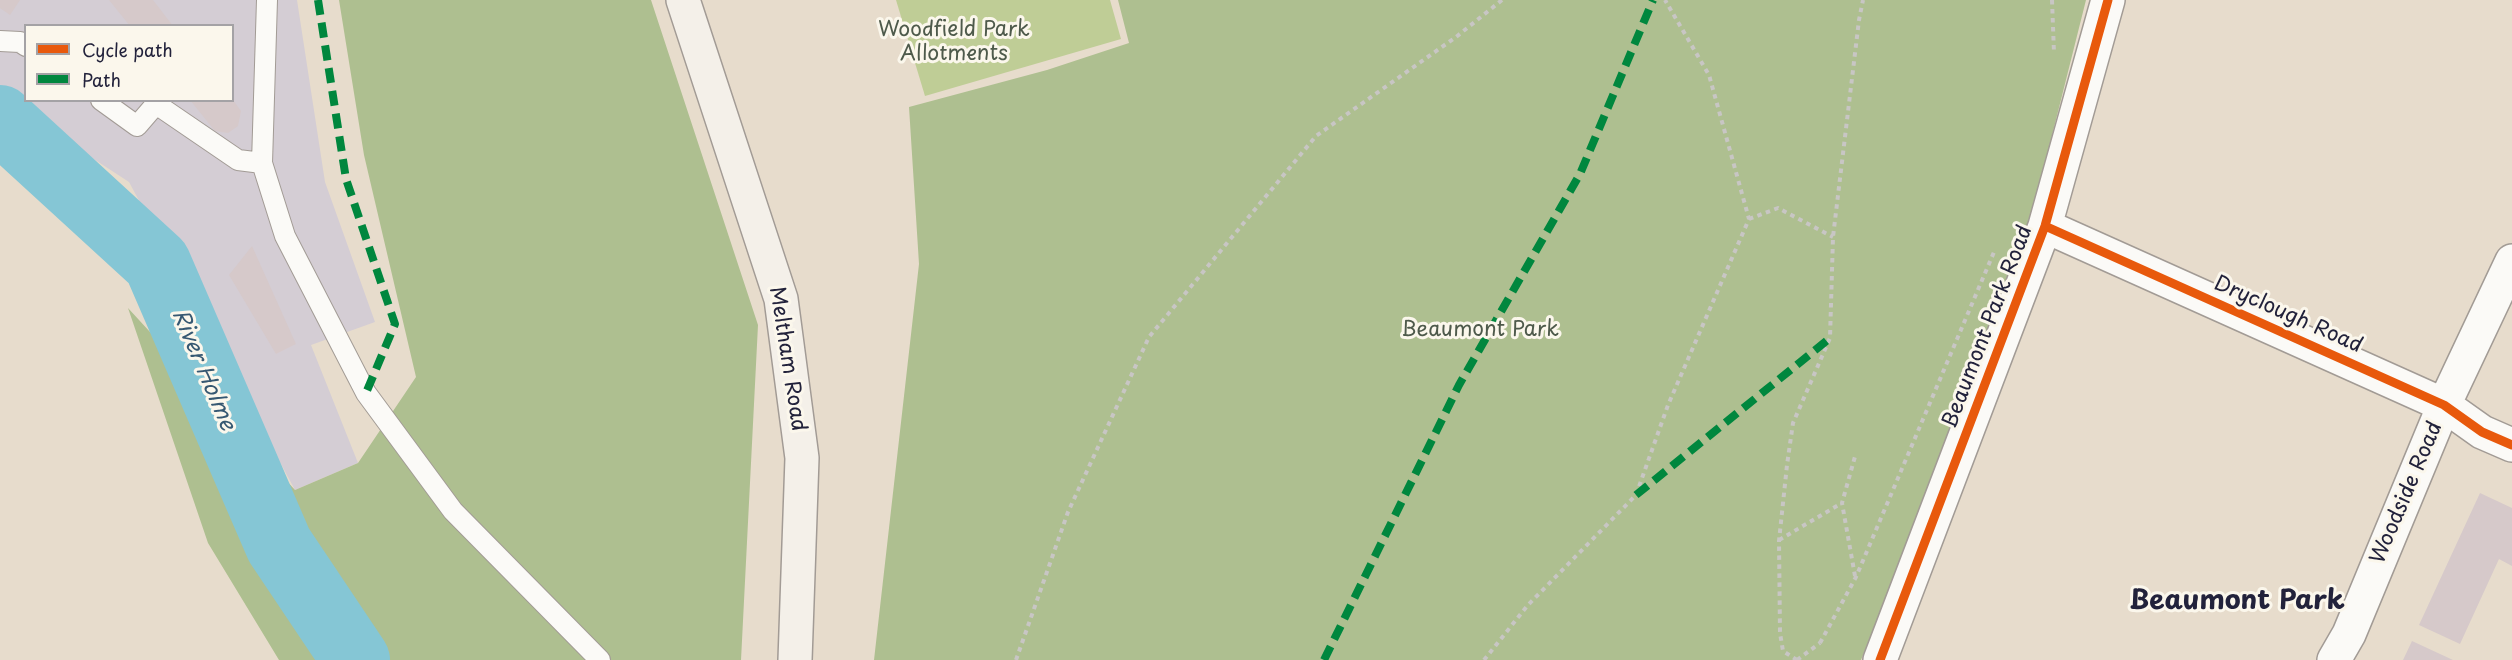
<!DOCTYPE html>
<html>
<head>
<meta charset="utf-8">
<style>
  body { margin:0 }
  #map { position:relative; width:2512px; height:660px; overflow:hidden; background:#e7dccc; font-family:"Playpen Sans",sans-serif }
  canvas { display:block }
  .legend { position:absolute; left:24px; top:24px; width:210px; height:78px; box-sizing:border-box; background:#fbf7ec; border:2px solid #a4a2a5; margin:0; padding:8px 10px; list-style:none; font-size:18px; color:#22223b }
  .legend li { display:flex; align-items:center; gap:12px; height:30px }
  .legend b { width:30px; border:2px solid #a4a2a5 }
</style>
</head>
<body>
<div id="map">
<canvas width="2512" height="660"></canvas>
<ul class="legend">
<li><b style="height:8px;background:#e8590c"></b>Cycle path</li>
<li><b style="height:8px;background:#00873e"></b>Path</li>
</ul>
</div>
<script>
const ctx = document.querySelector('canvas').getContext('2d');
ctx.lineJoin = 'round';
function paint(path, color) { ctx.fillStyle = color; ctx.fill(path, 'evenodd'); }
function trace(path, color, width, dash) { ctx.strokeStyle = color; ctx.lineWidth = width; ctx.lineCap = dash ? 'butt' : 'round'; ctx.setLineDash(dash || []); ctx.stroke(path); }
function drawText(font, color, halo, rows, align = 'center') {
  ctx.font = font + ' "Playpen Sans",sans-serif'; ctx.lineWidth = 6; ctx.setLineDash([]); ctx.textBaseline = 'middle'; ctx.strokeStyle = halo; ctx.fillStyle = color; for (const [text, x, y, turn = 0] of rows) {
    ctx.save(); ctx.translate(x, y); ctx.rotate((+turn || 0) * Math.PI / 180); ctx.textAlign = isNaN(turn) ? turn : align; if (halo) ctx.strokeText(text, 0, 0); ctx.fillText(text, 0, 0); ctx.restore();
  }
}
const industrial = new Path2D(`
  M0,0H297L325,182L375,322L311,345L358,463L295,490L129,182L0,98ZM26,26H232V100H26Z`);
const green = new Path2D(`
  M896,0H1110L1121,39L925,96Z`);
const forest = new Path2D(`
  M339,0H651L758,325L741,660H279L208,543L128,308L295,490L358,463L416,377L364,155Z
  M1118,0H2086L2017,275L1861,660H874L919,264L909,107L1047,70L1129,43Z`);
const river = new Path2D(`
  M0,119L157,263L279,545L356,660`);
const building = new Path2D(`
  M0,0H20L10,15L0,8Z
  M109,0H153L173,26H130Z
  M190,100H233L241,111L238,126L228,133L215,131Z
  M252,246L296,344L276,354L229,275Z
  M2480,493L2512,508V566L2499,559L2460,644L2419,625Z
  M2412,641L2453,660H2403Z`);
const path = new Path2D(`
  M2052,0L2054,53
  M1749,219L1778,208L1833,237
  M1779,540L1842,503
  M1855,576L1842,503L1856,453
  M1820,643L1856,577L1994,252
  M1016,660L1068,512L1149,337L1316,136L1456,37L1502,0
  M1484,660L1528,605L1636,495L1668,405L1749,219L1709,75L1665,0
  M1797,660L1783,651L1780,633L1779,541L1787,465L1793,423L1830,338L1833,237L1859,20L1863,0`);
const service = new Path2D(`
  M267,0L262,163L285,236L366,393L453,511L600,660
  M0,41L20,42L26,46
  M101,100L137,126L156,104L238,160L262,163`);
const minor = new Path2D(`
  M2045,226L2444,405L2482,432L2512,445
  M1880,660L2045,226L2108,0
  M2334,660L2349,634L2444,405L2512,261`);
const secondary = new Path2D(`
  M683,0L781,299L802,458L795,660`);
const pathBridge = new Path2D(`
  M1797,660L1820,643`);
const quiet = new Path2D(`
  M318,0L346,179L395,324L366,393
  M1636,495L1830,338
  M1324,660L1459,385L1580,174L1653,0`);
const cycleway = new Path2D(`
  M2045,226L2444,405L2482,432L2512,445
  M1880,660L2045,226L2108,0`);
const parkNames = [
  ["Woodfield Park",954,30],
  ["Allotments",954,54],
  ["Beaumont Park",1480,330]
];
const streetNames = [
  ["Dryclough Road",2288,315,24],
  ["Beaumont Park Road",1988,327,-69],
  ["Meltham Road",787,359,81],
  ["Woodside Road",2407,493,-67]
];
const waterNames = [
  ["River Holme",203,370,67]
];
const districtNames = [
  ["Beaumont Park",2237,602]
];
paint(industrial, '#d4cdd4');
paint(green, '#bfcd96');
paint(forest, '#aebf90');
trace(river, '#85c6d5', 68);
paint(building, '#d6c9ca');
trace(service, '#a29b95', 22);
trace(minor, '#a29b95', 36);
trace(secondary, '#a29b95', 36);
trace(path, '#c8c6c4', 4, [4.5, 4.5]);
trace(service, '#fbfaf7', 20);
trace(minor, '#fbfaf7', 33);
trace(secondary, '#f4f0e9', 33);
trace(pathBridge, '#c8c6c4', 4, [4.5, 4.5]);
trace(quiet, '#00873e', 8, [15, 8]);
trace(cycleway, '#e8590c', 9);
drawText('21px', '#4e5a4b', '#fbf7ec', parkNames);
drawText('21px', '#22223b', '#fbf7ec', streetNames);
drawText('italic 22px', '#365872', '#fbf7ec', waterNames);
drawText('bold 27px', '#22223b', '#fbf7ec', districtNames);
</script>
</body>
</html>
